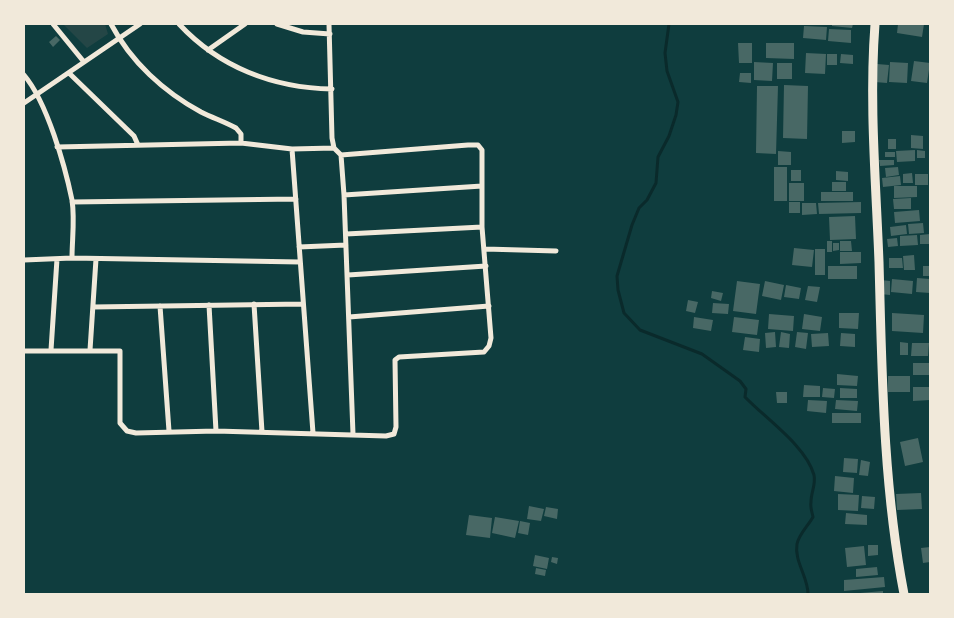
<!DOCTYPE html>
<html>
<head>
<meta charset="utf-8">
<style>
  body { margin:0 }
  #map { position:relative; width:954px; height:618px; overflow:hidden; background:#0f3d3e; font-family:"Alegreya Sans",sans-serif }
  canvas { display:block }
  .frame { position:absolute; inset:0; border:25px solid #f1e9da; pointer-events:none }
</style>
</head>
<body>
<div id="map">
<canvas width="954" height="618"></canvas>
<div class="frame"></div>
</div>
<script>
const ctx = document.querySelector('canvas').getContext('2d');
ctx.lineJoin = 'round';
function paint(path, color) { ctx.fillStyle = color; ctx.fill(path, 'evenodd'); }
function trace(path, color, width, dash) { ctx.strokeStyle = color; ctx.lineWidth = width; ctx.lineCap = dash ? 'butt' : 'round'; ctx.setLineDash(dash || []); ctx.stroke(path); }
const green = new Path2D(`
  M63,24H105L108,34L87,48Z`);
const stream = new Path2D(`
  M669,24L665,53L667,71L678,102L676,115L669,136L658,157L656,183L647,200L639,208L632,225L617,276L618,290L624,313L640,330L702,354L740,381L746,389L745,397C765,418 806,446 814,475C816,485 811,492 811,502C810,507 812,512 813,517C808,526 799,534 797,544C794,561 808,577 808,594`);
const building = new Path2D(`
  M832,24H853L852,28L832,26Z
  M898,24H924L922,37L897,33Z
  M804,26L827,27L826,40L803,38Z
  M829,29L851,30V43L828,41Z
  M56,36L60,40L53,47L49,42Z
  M738,43H752V63H739Z
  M766,43H794V59L766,58Z
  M806,53L826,54L825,74L805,73Z
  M827,54H837V65H827Z
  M841,54L853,55V64L840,63Z
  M914,61L930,63L927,83L911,81Z
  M754,62L773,63L772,81L754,80Z
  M890,62L908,63L907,83L889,82Z
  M777,63H792V79H777Z
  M877,64L889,65L887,83L875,82Z
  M740,73H751V83L739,82Z
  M784,85L808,86L807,139L783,138Z
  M757,86H778L776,154L756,153Z
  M842,131H855V142L842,143Z
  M911,135L923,136V149L911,148Z
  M888,139H896V149H888Z
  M915,150V161L897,162L896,151Z
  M917,150L925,151V158H917Z
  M778,151L791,152V165H778Z
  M885,152H895V157H885Z
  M879,160H894V165L880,166Z
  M774,167H787V201H774Z
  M898,167L899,175L886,177L885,168Z
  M791,170H801V181H791Z
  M836,171L848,172V181L836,180Z
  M912,173L913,183H903V174Z
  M915,174H928V185H915Z
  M900,176L901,185L883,187L882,178Z
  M832,182H846V191H832Z
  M789,183H804V201H789Z
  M894,186H917V197L894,198Z
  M821,192H853V201H821Z
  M911,198V209H894L893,199Z
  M789,202H800V213H789Z
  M861,202V213L819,214L818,203Z
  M802,203H816L817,214L802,215Z
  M919,210L920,221L895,223L894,212Z
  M855,216L856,239L830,240L829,217Z
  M923,223L924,233L909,234L908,224Z
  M906,225L907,234L891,236L890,227Z
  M930,234V244H920V235Z
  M917,235L918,245L900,246V236Z
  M897,238L898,246L888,247L887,239Z
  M827,241H832V252H827Z
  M840,241H851L852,251H840Z
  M833,243H839V250L833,251Z
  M794,248L814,250L812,267L792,265Z
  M815,249H825V275H815Z
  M840,252H861V263L840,264Z
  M914,255L915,270H904L903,256Z
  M889,258H902L903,268H889Z
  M828,266H857V279H828Z
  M923,266H930V276H923Z
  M917,278L930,279V293L916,292Z
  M892,279L913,281L912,294L891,292Z
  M881,280L890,281V295L880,294Z
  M737,281L760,284L756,314L733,311Z
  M765,281L784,285L781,300L762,296Z
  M786,285L801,288L799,299L784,297Z
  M808,286L820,287L817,302L805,300Z
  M712,291L723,293L721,301L711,298Z
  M688,300L698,302L695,313L686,311Z
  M713,303L729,304L728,314L712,313Z
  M839,313H859L858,329L839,328Z
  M892,313L924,315L923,333L892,331Z
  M769,314L794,316L793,331L768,329Z
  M804,314L822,317L820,331L802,329Z
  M694,317L713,320L711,331L693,328Z
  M734,317L759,320L757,335L732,332Z
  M775,332L776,347L766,348L765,333Z
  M781,332L790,334L789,348L779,347Z
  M797,332L808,333L806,349L795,347Z
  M828,333L829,346L812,347L811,334Z
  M841,333L855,334V347L840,346Z
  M745,337L760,339L759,352L743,350Z
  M900,342L908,343V355H900Z
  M912,343H929L928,356H911Z
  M913,363H930V375H913Z
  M837,374L858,376L857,386L837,385Z
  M888,376H910V392H888Z
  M804,385L820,386V397H803Z
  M913,387H930V400L913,401Z
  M823,388L835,389L834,398L822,397Z
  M840,388L857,389V398H840Z
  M776,392H787V403H777Z
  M808,400L827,401L826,413L807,411Z
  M836,400L858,401L857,411L835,409Z
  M832,413H861V423H832Z
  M918,438L923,462L905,466L900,442Z
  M844,458L858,459L857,473L843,472Z
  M861,460L870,462L868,476L859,475Z
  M835,476L854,478L853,493L834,491Z
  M921,493L922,509L897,510L896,494Z
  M838,494L859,495L858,511L838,510Z
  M862,496L875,497L874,509L861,508Z
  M529,506L544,509L541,521L527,519Z
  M546,507L558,509L557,519L544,516Z
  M846,513L867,515V525L845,524Z
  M469,515L492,518L490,538L466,535Z
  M495,517L519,521L515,538L492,533Z
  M520,521L530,523L528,535L518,533Z
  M868,545H878V555L868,556Z
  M864,546L866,565L847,567L845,548Z
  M930,547V562L923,563L921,548Z
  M535,555L549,558L547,569L533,566Z
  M552,557L558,558L557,564L551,562Z
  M877,567L878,575L856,577V569Z
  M536,568L546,570L545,576L535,574Z
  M884,577L885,587L844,591V580Z
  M883,591V594H860V593Z`);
const minor = new Path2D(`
  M53,24L84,62
  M111,24C131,62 164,92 201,112C213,118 225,122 236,128L241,134V143
  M179,24C219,67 273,88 332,89
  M277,24L303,32L330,34
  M329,24L332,138L334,148L341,155L344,195L353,434
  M208,50L245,24
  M70,74L134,136L138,145
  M24,75C47,102 65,166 72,200C75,219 72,240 72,258
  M24,103L140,24
  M57,147L241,143L292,149L334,148
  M292,149L313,433
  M344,195L482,186
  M72,202L296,199
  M346,234L482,227
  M299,247L346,245
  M485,249L556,251
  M24,260L72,258L300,262
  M348,275L486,266
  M254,304L262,432
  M209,305L216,431
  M160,306L169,431
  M93,307L303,304
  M349,317L489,306
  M51,350L57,259
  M90,350L96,259
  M24,351H120V423L127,431L136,433L216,431L386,436L394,434L396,427L395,360L399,357L484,352L489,346L491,338L482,227V150L478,145H468L341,155`);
const primary = new Path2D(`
  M875,24C869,103 876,183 879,262C882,373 883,485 904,594`);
paint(green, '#244646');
trace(stream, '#0a2a2b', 3);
paint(building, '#486865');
trace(minor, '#f1e9da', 5);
trace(primary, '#f1e9da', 9);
</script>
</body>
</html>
